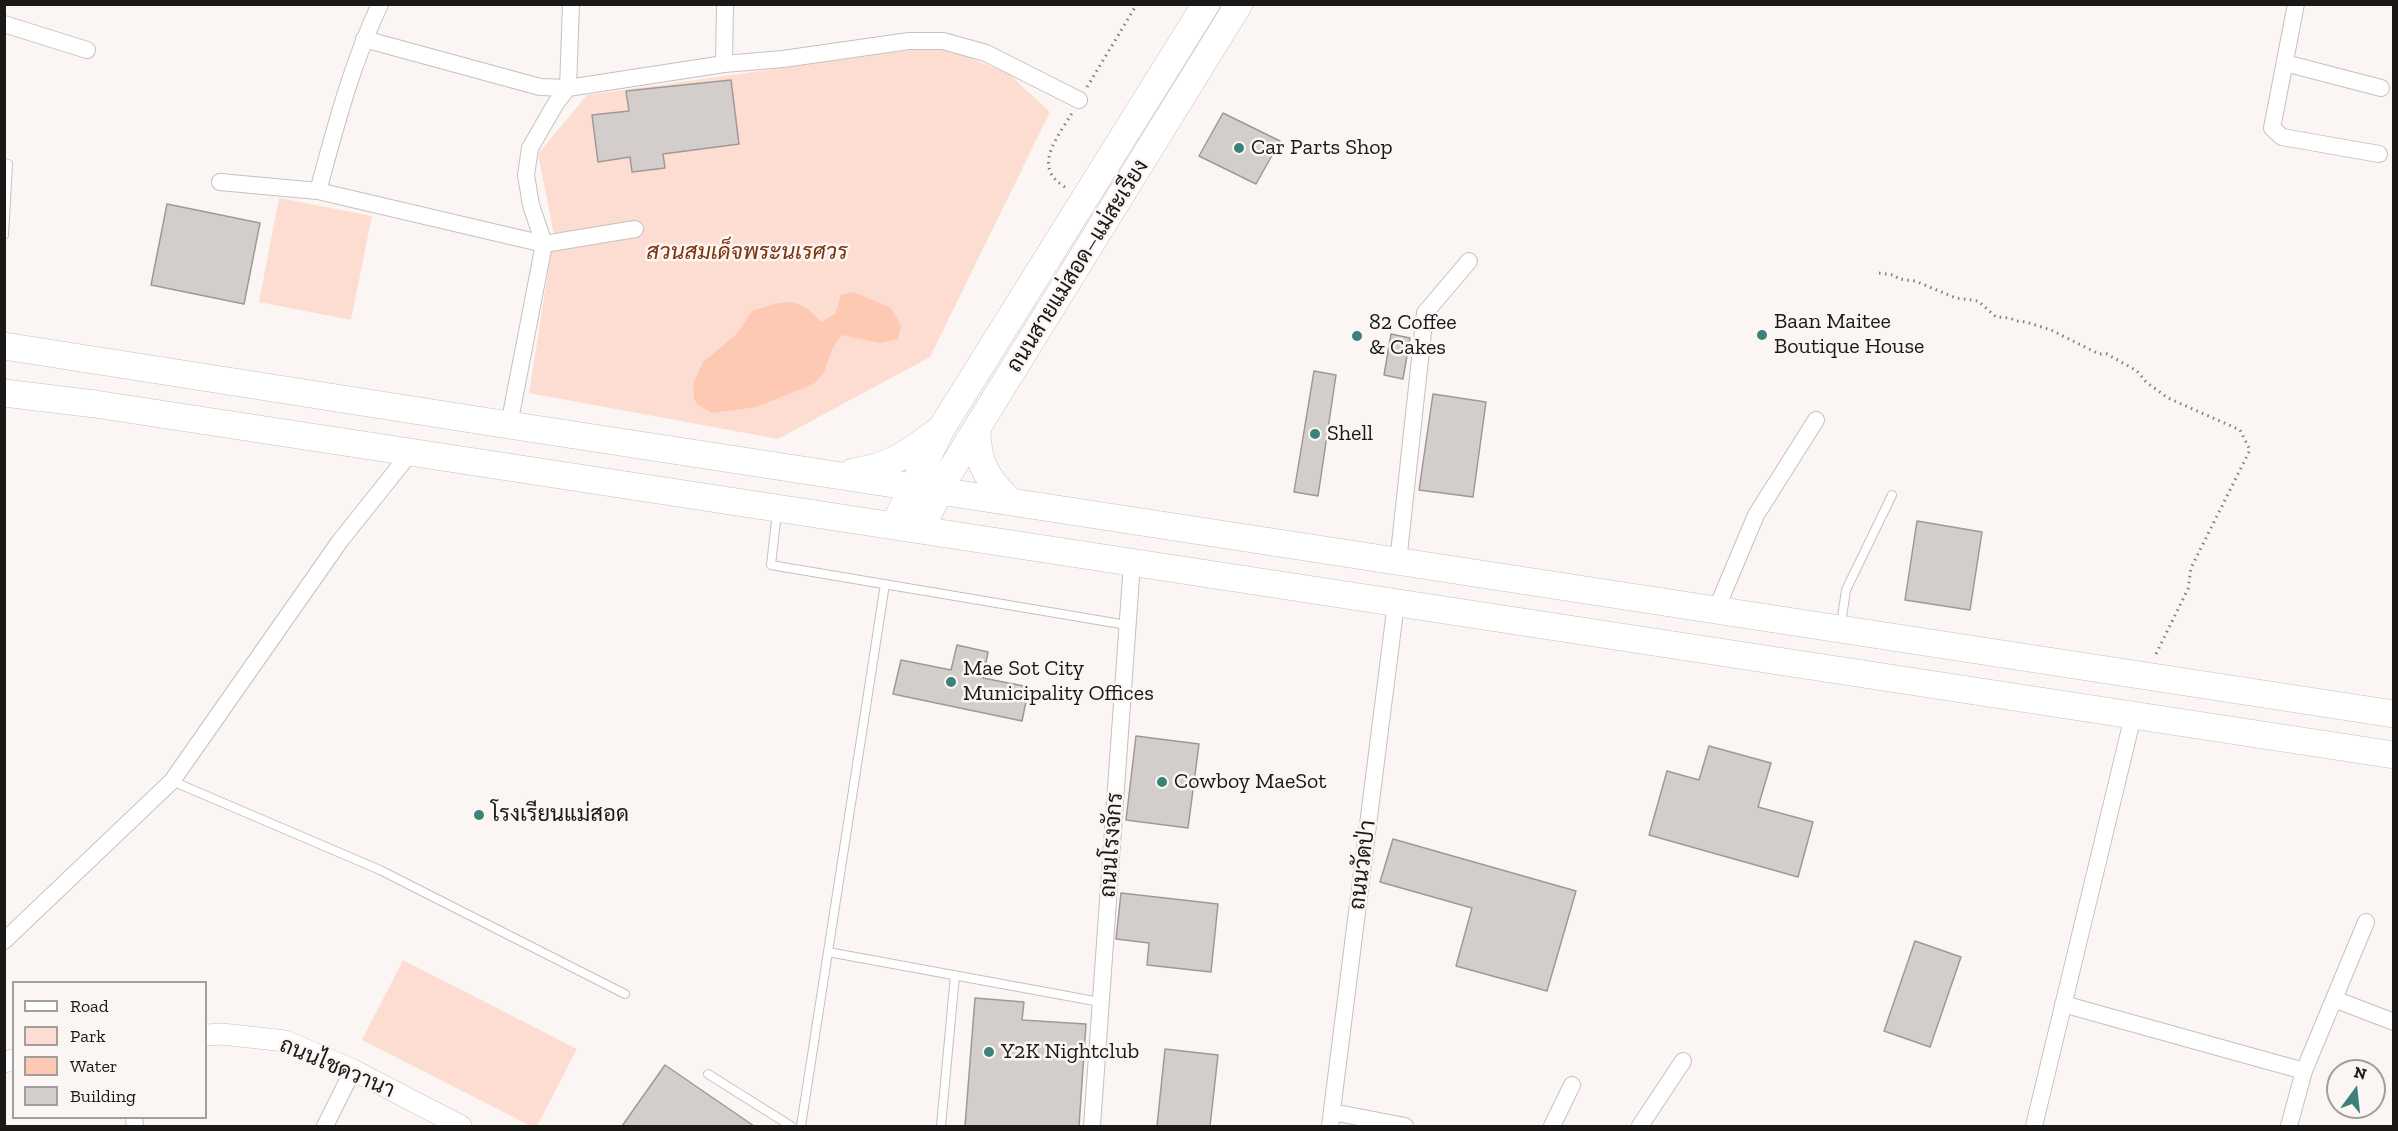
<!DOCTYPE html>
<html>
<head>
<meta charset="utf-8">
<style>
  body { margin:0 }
  #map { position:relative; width:2398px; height:1131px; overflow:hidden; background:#fbf6f4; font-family:"Zilla Slab",serif }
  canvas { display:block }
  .frame { position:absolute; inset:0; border:6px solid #1b1918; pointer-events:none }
  .legend { position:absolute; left:12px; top:981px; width:195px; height:138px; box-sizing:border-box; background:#fbf6f4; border:2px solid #a19e9c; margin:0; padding:8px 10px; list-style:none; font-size:18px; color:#1b1918 }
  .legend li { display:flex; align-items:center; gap:12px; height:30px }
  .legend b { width:30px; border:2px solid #a19e9c }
  .north { position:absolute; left:2326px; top:1059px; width:60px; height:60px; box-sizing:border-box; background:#fbf6f4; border:2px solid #a19e9c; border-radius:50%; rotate:15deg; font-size:16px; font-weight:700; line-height:24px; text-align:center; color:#1b1918 }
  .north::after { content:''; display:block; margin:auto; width:21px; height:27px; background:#3d8278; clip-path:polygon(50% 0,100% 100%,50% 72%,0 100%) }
</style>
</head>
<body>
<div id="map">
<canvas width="2398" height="1131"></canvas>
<div class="frame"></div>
<ul class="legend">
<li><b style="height:8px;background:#fff"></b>Road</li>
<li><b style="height:16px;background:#fdddd1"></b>Park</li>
<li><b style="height:16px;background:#fec9b3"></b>Water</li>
<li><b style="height:16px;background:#d3cecc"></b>Building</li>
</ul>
<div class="north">N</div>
</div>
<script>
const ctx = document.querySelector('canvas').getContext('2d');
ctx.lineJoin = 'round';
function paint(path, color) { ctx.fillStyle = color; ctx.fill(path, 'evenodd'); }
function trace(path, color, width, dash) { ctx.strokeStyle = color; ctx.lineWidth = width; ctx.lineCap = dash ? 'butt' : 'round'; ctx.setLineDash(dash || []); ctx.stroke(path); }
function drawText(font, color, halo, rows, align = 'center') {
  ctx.font = font + ' "Zilla Slab",Sarabun,serif'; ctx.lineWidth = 5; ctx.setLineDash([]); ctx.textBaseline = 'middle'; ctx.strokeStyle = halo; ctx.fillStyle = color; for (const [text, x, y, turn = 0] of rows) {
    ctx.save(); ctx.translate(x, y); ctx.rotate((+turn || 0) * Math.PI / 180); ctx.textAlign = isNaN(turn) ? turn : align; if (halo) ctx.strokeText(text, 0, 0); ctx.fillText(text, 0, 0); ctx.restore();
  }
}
const green = new Path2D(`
  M941,46L1009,74L1050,112L930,357L778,439L529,393L554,235L538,154L587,95Z
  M279,198L372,216L351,320L259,302Z
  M403,960L577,1049L537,1126H531L362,1040Z`);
const water = new Path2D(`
  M854,292L891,308L901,326L898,339L880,343L841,335L832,350L824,372L815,383L757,407L712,413L698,405L694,399L693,384L703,362L737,334L752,311C784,301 796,294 821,322L835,314L841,295Z`);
const building = new Path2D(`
  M731,80L739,144L663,154L665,168L632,172L630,157L598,162L592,115L629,111L626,91Z
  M1223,113L1280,141L1256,184L1199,156Z
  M167,204L260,223L244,304L151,285Z
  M1391,334L1410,338L1403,379L1384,375Z
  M1314,371L1336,375L1318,496L1294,492Z
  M1433,394L1486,402L1473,497L1419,490Z
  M1917,521L1982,532L1970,610L1905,600Z
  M957,645L988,652L983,678L1029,687L1022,721L893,694L901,660L951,670Z
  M1136,736L1199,744L1188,828L1126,820Z
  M1709,746L1771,763L1758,807L1813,822L1798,877L1649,835L1667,771L1699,780Z
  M1393,839L1576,891L1547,991L1456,966L1472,908L1380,882Z
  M1121,893L1218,904L1211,972L1147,965L1149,943L1116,939Z
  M1915,941L1961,957L1930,1047L1884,1031Z
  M975,998L1024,1002L1022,1020L1086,1024L1079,1126H965Z
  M1165,1049L1218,1055L1210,1126H1157Z
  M665,1065L754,1126H622Z`);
const path = new Path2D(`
  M1087,87L1137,4
  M1065,187C1031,167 1058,137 1072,113
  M1879,273L1894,275L1899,279L1915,281L1956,298L1978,301L1996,317L2010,318L2016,321L2026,322L2051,330L2099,354H2107L2137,371L2146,382L2168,398L2240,430L2250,450L2191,568L2188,589L2156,654`);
const service = new Path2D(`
  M4,163L8,164L4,235
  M777,512L771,565L1127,625
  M1841,624L1846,590L1892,495
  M172,781L380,870L625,994
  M828,952L1100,1002
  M708,1074L791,1126
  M801,1126L885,584
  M941,1126L955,975`);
const minor = new Path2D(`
  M571,4L568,88L556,103L530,148L526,175L531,205L544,244L635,229
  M2296,4L2272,128L2282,137L2379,154
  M4,24L87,50
  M364,39L540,87L568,88L724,64L783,59L909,41H943L986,53L1079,100
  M2285,63L2381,88
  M724,64L725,4
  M220,182L318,191L544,244L509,425
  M318,191C336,125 351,66 380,4
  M1398,562L1425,313L1469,261
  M1716,610L1756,515L1816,420
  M4,941L172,781L340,541L411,452
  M2334,999L2394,1022
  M2063,1004L2304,1071
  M1332,1112L1405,1126
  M134,1118L135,1126
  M325,1126L353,1070
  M1092,1126L1132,563
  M1330,1126L1396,603
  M1552,1126L1572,1085
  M1640,1126L1683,1061
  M2034,1126L2133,716
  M2289,1126L2304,1071L2366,922`);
const tertiary = new Path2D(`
  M206,1035L222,1034L285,1041L353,1070L461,1126
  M4,1062L14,1060`);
const primary = new Path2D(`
  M4,346L509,425L2394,714
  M4,393L95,404L2394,755
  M977,429C977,464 987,479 1011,502
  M853,472C892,466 907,454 938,431
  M894,526L941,429L1206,4
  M920,530L946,478L1239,4`);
const markers = [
  [1239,148,6,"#3d8278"],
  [1762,335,6,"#3d8278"],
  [1357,336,6,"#3d8278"],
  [1315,434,6,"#3d8278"],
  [951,682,6,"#3d8278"],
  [1162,782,6,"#3d8278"],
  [479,815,6,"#3d8278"],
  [989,1052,6,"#3d8278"]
];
const poiNames = [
  ["Car Parts Shop",1251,148],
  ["Baan Maitee",1774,322],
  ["Boutique House",1774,347],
  ["82 Coffee",1369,323],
  ["& Cakes",1369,348],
  ["Shell",1327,434],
  ["Mae Sot City",963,669],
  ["Municipality Offices",963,694],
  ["Cowboy MaeSot",1174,782],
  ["โรงเรียนแม่สอด",491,815],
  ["Y2K Nightclub",1001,1052]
];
const parkNames = [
  ["สวนสมเด็จพระนเรศวร",747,253]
];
const streetNames = [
  ["ถนนสายแม่สอด–แม่สะเรียง",1078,266,-58],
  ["ถนนโรงจักร",1112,845,-86],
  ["ถนนวัดป่า",1363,865,-83],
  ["ถนนไชดวานา",337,1068,23]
];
paint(green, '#fdddd1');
paint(water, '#fec9b3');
paint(building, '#d3cecc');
trace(building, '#9e9997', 1.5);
trace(service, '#c6c1bf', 10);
trace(minor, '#c6c1bf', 18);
trace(tertiary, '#c6c1bf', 22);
trace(primary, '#c6c1bf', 28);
trace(path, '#827e7d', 3, [1.5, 4.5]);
trace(service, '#fff', 8);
trace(minor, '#fff', 16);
trace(tertiary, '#fff', 21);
trace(primary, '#fff', 27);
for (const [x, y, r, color] of markers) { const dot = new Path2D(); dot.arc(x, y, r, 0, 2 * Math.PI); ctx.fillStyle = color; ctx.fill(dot); trace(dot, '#fbf6f4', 2); }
drawText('22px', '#1b1918', '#fbf6f4', poiNames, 'left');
drawText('italic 22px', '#7e330d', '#fbf6f4', parkNames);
drawText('22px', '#1b1918', '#fbf6f4', streetNames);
</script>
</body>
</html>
